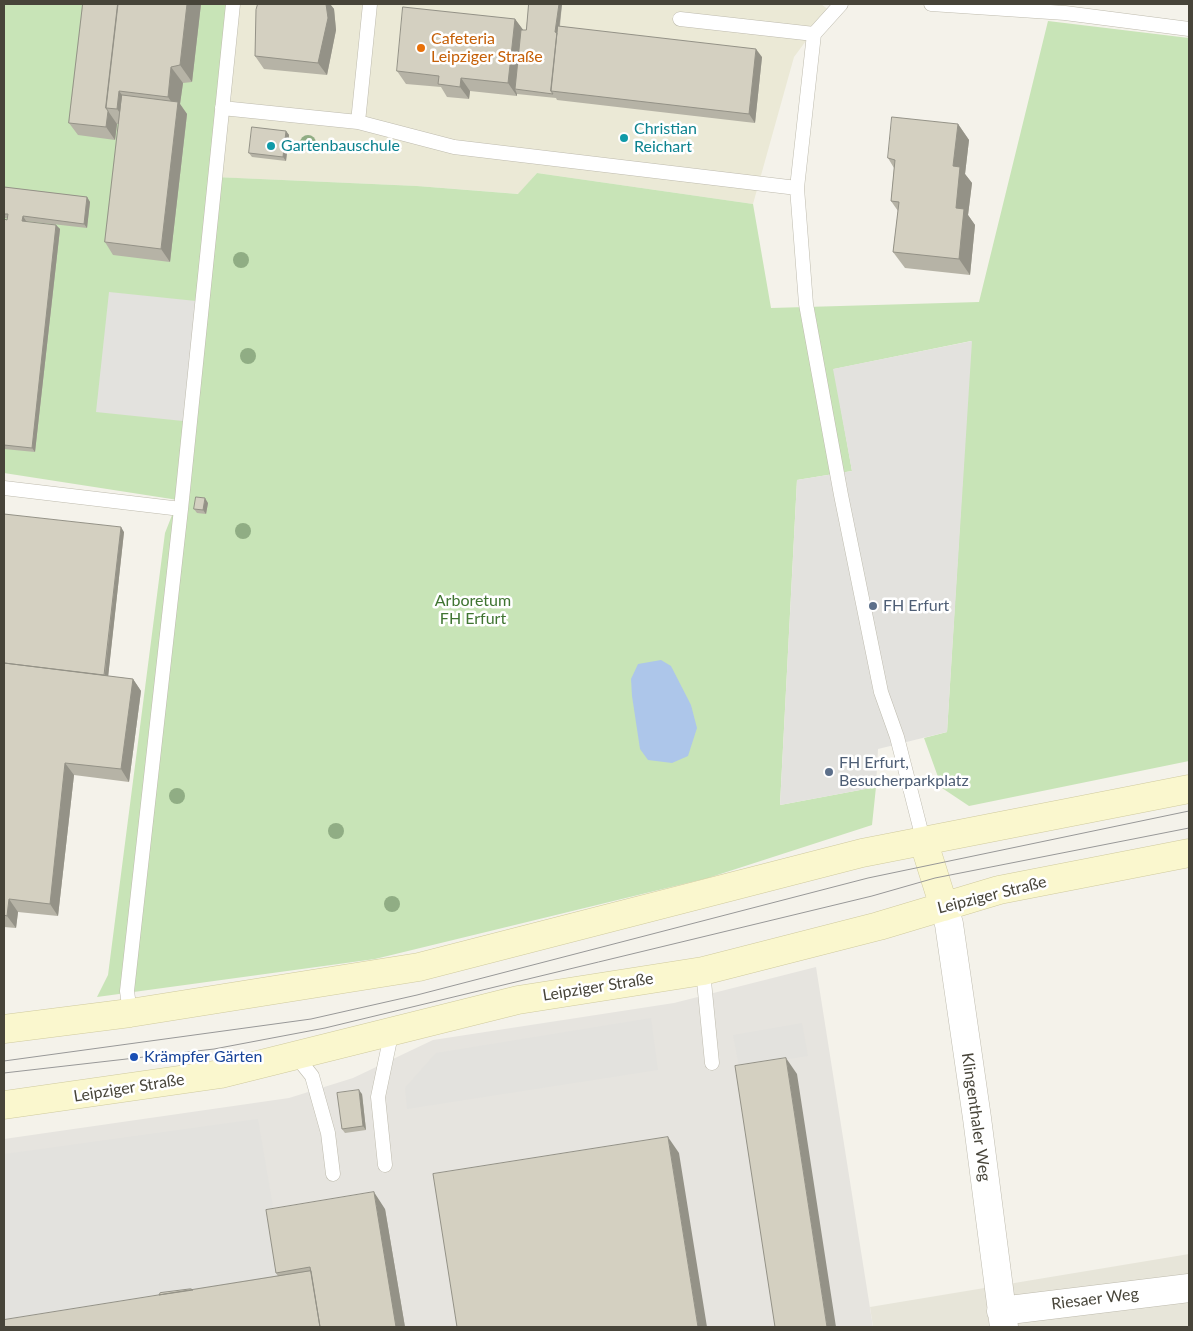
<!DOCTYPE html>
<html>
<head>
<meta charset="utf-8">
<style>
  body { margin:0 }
  #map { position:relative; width:1193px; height:1331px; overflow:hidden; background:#f4f2ea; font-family:Lato,sans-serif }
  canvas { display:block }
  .frame { position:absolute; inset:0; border:5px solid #474439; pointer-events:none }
</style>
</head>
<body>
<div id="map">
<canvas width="1193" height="1331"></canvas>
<div class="frame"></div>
</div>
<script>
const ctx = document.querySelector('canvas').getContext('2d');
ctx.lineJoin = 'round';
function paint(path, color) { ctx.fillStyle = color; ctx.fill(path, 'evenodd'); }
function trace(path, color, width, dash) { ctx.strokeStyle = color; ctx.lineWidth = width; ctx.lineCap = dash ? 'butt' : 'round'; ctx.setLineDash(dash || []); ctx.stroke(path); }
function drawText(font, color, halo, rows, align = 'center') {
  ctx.font = font + ' Lato,sans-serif'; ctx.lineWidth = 5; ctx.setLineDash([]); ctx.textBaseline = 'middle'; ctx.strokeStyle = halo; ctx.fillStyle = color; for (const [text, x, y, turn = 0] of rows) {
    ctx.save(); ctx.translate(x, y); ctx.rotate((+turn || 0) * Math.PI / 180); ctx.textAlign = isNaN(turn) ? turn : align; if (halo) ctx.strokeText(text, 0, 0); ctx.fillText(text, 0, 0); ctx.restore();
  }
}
const residential = new Path2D(`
  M1189,1254V1327H873L870,1307Z`);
const industrial = new Path2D(`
  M816,967L873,1327H4V1139L289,1098L353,1078L433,1040L674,1003Z`);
const education = new Path2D(`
  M235,4H821L829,10L794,57L753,204L537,173L519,194L417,186L214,177Z`);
const green = new Path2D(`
  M4,4H235L215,177L417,186L518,194L537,173L753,204L771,308L979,302L1048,21L1189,38V761L969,806L942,788L924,738L947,732L971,341L834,369L852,471L797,480L780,805L876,787L872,825L708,878L375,959L97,997L108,975L165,533L178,500L4,473Z`);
const parking = new Path2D(`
  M109,292L196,301L183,421L96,412Z
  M972,341L947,732L878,749L876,787L780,805L797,480L852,471L833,369Z
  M651,1018L658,1070L407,1109L405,1088L436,1053Z
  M802,1023L808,1056L739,1067L733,1035Z
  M258,1119L287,1289L4,1327V1154Z`);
const water = new Path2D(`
  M661,660L671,666L691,705L697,728L688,756L672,763L648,760L640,749L632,696L631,679L638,664Z`);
const service = new Path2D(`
  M841,4L814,34L797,188L806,304L841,495L881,692L897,737L924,843
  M931,4L1065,13L1189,29
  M680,19L814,34
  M222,108L358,122L370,4
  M358,122L454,147L797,188
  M4,488L181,509L127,991L130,1013
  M181,509L233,4
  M703,971L712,1063
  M296,1056L312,1076L328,1133L333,1174
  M385,1165L378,1097L392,1030`);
const minor = new Path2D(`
  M944,907L949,924L977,1118L1004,1327
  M1001,1311L1189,1288`);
const secondary = new Path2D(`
  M924,843L944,907
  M4,1029L130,1013L419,967L862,853L1189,789
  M4,1105L221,1074L518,1000L703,971L879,926L999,890L1189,853`);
const tram = new Path2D(`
  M4,1061L311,1019L417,995L868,878L1189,811
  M4,1073L214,1049L325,1028L872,896L935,878L1189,828`);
const trees = [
  [308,143],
  [241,260],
  [248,356],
  [243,531],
  [177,796],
  [336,831],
  [392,904]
];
const wall = new Path2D(`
  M83,4H201L192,82L183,83L180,104L187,114L170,262L113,255L105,242L119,124H117L115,140L78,135L69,123Z
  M258,4H330L334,9L336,30L327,75L264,69L255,56Z
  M529,4H562L560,26L762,57L755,123L557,100L556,98L517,94V96L470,91L469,99L447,97L441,87L406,84L397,71L515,19L523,30H526Z
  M958,124L969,140L965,174L972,183L968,215L975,225L970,275L905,268L893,252L898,211L891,201L894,168L888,158Z
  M286,131L289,135L286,161L252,157L249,153Z
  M4,187L87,197L90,202L87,228L26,221V222L56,225L60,229L35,452L4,449V219L7,220V218H4Z
  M208,503L206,514L197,513L194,509Z
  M4,514L124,532L108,676L133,679L141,691L129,782L74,775L58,916L18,912L16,928L4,927Z
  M362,1094L366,1130L345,1133L342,1129Z
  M385,1209L405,1327L193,1290L278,1276L276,1273Z`);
const shadedWall = new Path2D(`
  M187,4H201L192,82L180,65Z
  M326,4H330L334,9L336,30L327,75L318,63Z
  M559,4H562L558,37L555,32Z
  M515,19L524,31L515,89L517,94V96L508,83Z
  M756,49L762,57L755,123L749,114Z
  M171,67L183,83L180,104L187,114L170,262L161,249L177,110L168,97Z
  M461,78L470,91L469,99L460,87Z
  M119,91L131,107L129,125L117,109Z
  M108,111L117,124L115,140L106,127Z
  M958,124L969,140L965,174L972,183L968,215L975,225L970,275L959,259L953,166Z
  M286,131L289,135L286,161L283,157Z
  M87,197L90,202L87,228L84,224Z
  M23,216L26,221L25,226L22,221Z
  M56,225L60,229L35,452L32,448Z
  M205,498L208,503L206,514L203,510Z
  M121,527L124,532L107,687L104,682Z
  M133,679L141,691L129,782L121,769Z
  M65,763L74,775L58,916L50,904Z
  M9,899L18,912L16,928L7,916Z
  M786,1058L797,1074L836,1327H827Z
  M359,1090L362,1094L366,1130L363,1126Z
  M668,1137L679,1153L707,1327H698Z
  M374,1192L385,1209L405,1327H396Z`);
const building = new Path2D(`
  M83,4H118L106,108L108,111L106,127L69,123Z
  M118,4H187L180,65L171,67L168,97L119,91L117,109L106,108Z
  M258,4H326L328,18L318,63L255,56L256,10Z
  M529,4H559L555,32L557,33L551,91L553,94L515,89L521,30H526Z
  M403,7L515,19L508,83L461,78L460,87L438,84L439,76L397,71Z
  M558,26L756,49L749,114L551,91Z
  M122,95L178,102L161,249L105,242Z
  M892,117L958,124L953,166L960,167L956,208L964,209L959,259L893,252L899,202L891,201L895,160L888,158Z
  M252,127L286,131L283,157L249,153Z
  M4,187L87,197L84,224L23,216L22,221L56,225L32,448L4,445V219L7,220L8,214H4Z
  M196,497L205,498L203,510L194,509Z
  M4,514L121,527L104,675L4,663Z
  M4,663L133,679L121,769L65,763L50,904L9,899L7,916L4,915Z
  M786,1058L827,1327H775L735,1066Z
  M359,1090L363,1126L342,1129L337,1093Z
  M668,1137L698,1327H457L433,1174Z
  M374,1192L396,1327H320L310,1267L276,1273L266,1210Z
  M311,1271L320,1327H4V1320Z
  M191,1289L193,1290L159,1295L160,1293Z`);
const markers = [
  [421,48,5,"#e8710a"],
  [624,138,5,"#0f9aa8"],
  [271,146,5,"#0f9aa8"],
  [873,606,5,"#5c6f8a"],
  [829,772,5,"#5c6f8a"],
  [134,1057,5,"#1a4fb4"]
];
const foodNames = [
  ["Cafeteria",431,39],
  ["Leipziger Straße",431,57]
];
const cultureNames = [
  ["Christian",634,129],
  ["Reichart",634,147],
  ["Gartenbauschule",281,146]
];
const parkNames = [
  ["Arboretum",473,601],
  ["FH Erfurt",473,619]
];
const serviceNames = [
  ["FH Erfurt",883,606],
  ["FH Erfurt,",839,763],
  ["Besucherparkplatz",839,781]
];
const streetNames = [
  ["Leipziger Straße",992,895,-14],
  ["Leipziger Straße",598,987,-9],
  ["Leipziger Straße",129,1088,-9],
  ["Klingenthaler Weg",976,1117,82],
  ["Riesaer Weg",1095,1299,-7]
];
const transitNames = [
  ["Krämpfer Gärten",144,1057]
];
paint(residential, '#e7e5d9');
paint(industrial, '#e6e4df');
paint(education, '#ebe9d6');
paint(green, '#c8e4b7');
paint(parking, '#e3e2de');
paint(water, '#adc6ea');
trace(service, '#bebbae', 15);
trace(minor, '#bebbae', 29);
trace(secondary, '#cfca9e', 29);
trace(service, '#fff', 14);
trace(minor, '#fff', 28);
trace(secondary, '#faf7ce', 28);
trace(tram, '#989898', 1);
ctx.fillStyle = '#90ad84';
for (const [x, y] of trees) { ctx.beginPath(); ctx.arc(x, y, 8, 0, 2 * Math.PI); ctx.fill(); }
paint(wall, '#b6b3a6');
paint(shadedWall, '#949287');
paint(building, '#d4d0c1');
trace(building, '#949287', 1);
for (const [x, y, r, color] of markers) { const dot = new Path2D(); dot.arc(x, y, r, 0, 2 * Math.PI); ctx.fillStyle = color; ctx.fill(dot); trace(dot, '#fff', 2); }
drawText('16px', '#c56008', '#fff', foodNames, 'left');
drawText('16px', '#0d838f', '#fff', cultureNames, 'left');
drawText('16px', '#3f7431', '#fff', parkNames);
drawText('16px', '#4e5e75', '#fff', serviceNames, 'left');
drawText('16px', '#474439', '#fff', streetNames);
drawText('16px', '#164399', '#fff', transitNames, 'left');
</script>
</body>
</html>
